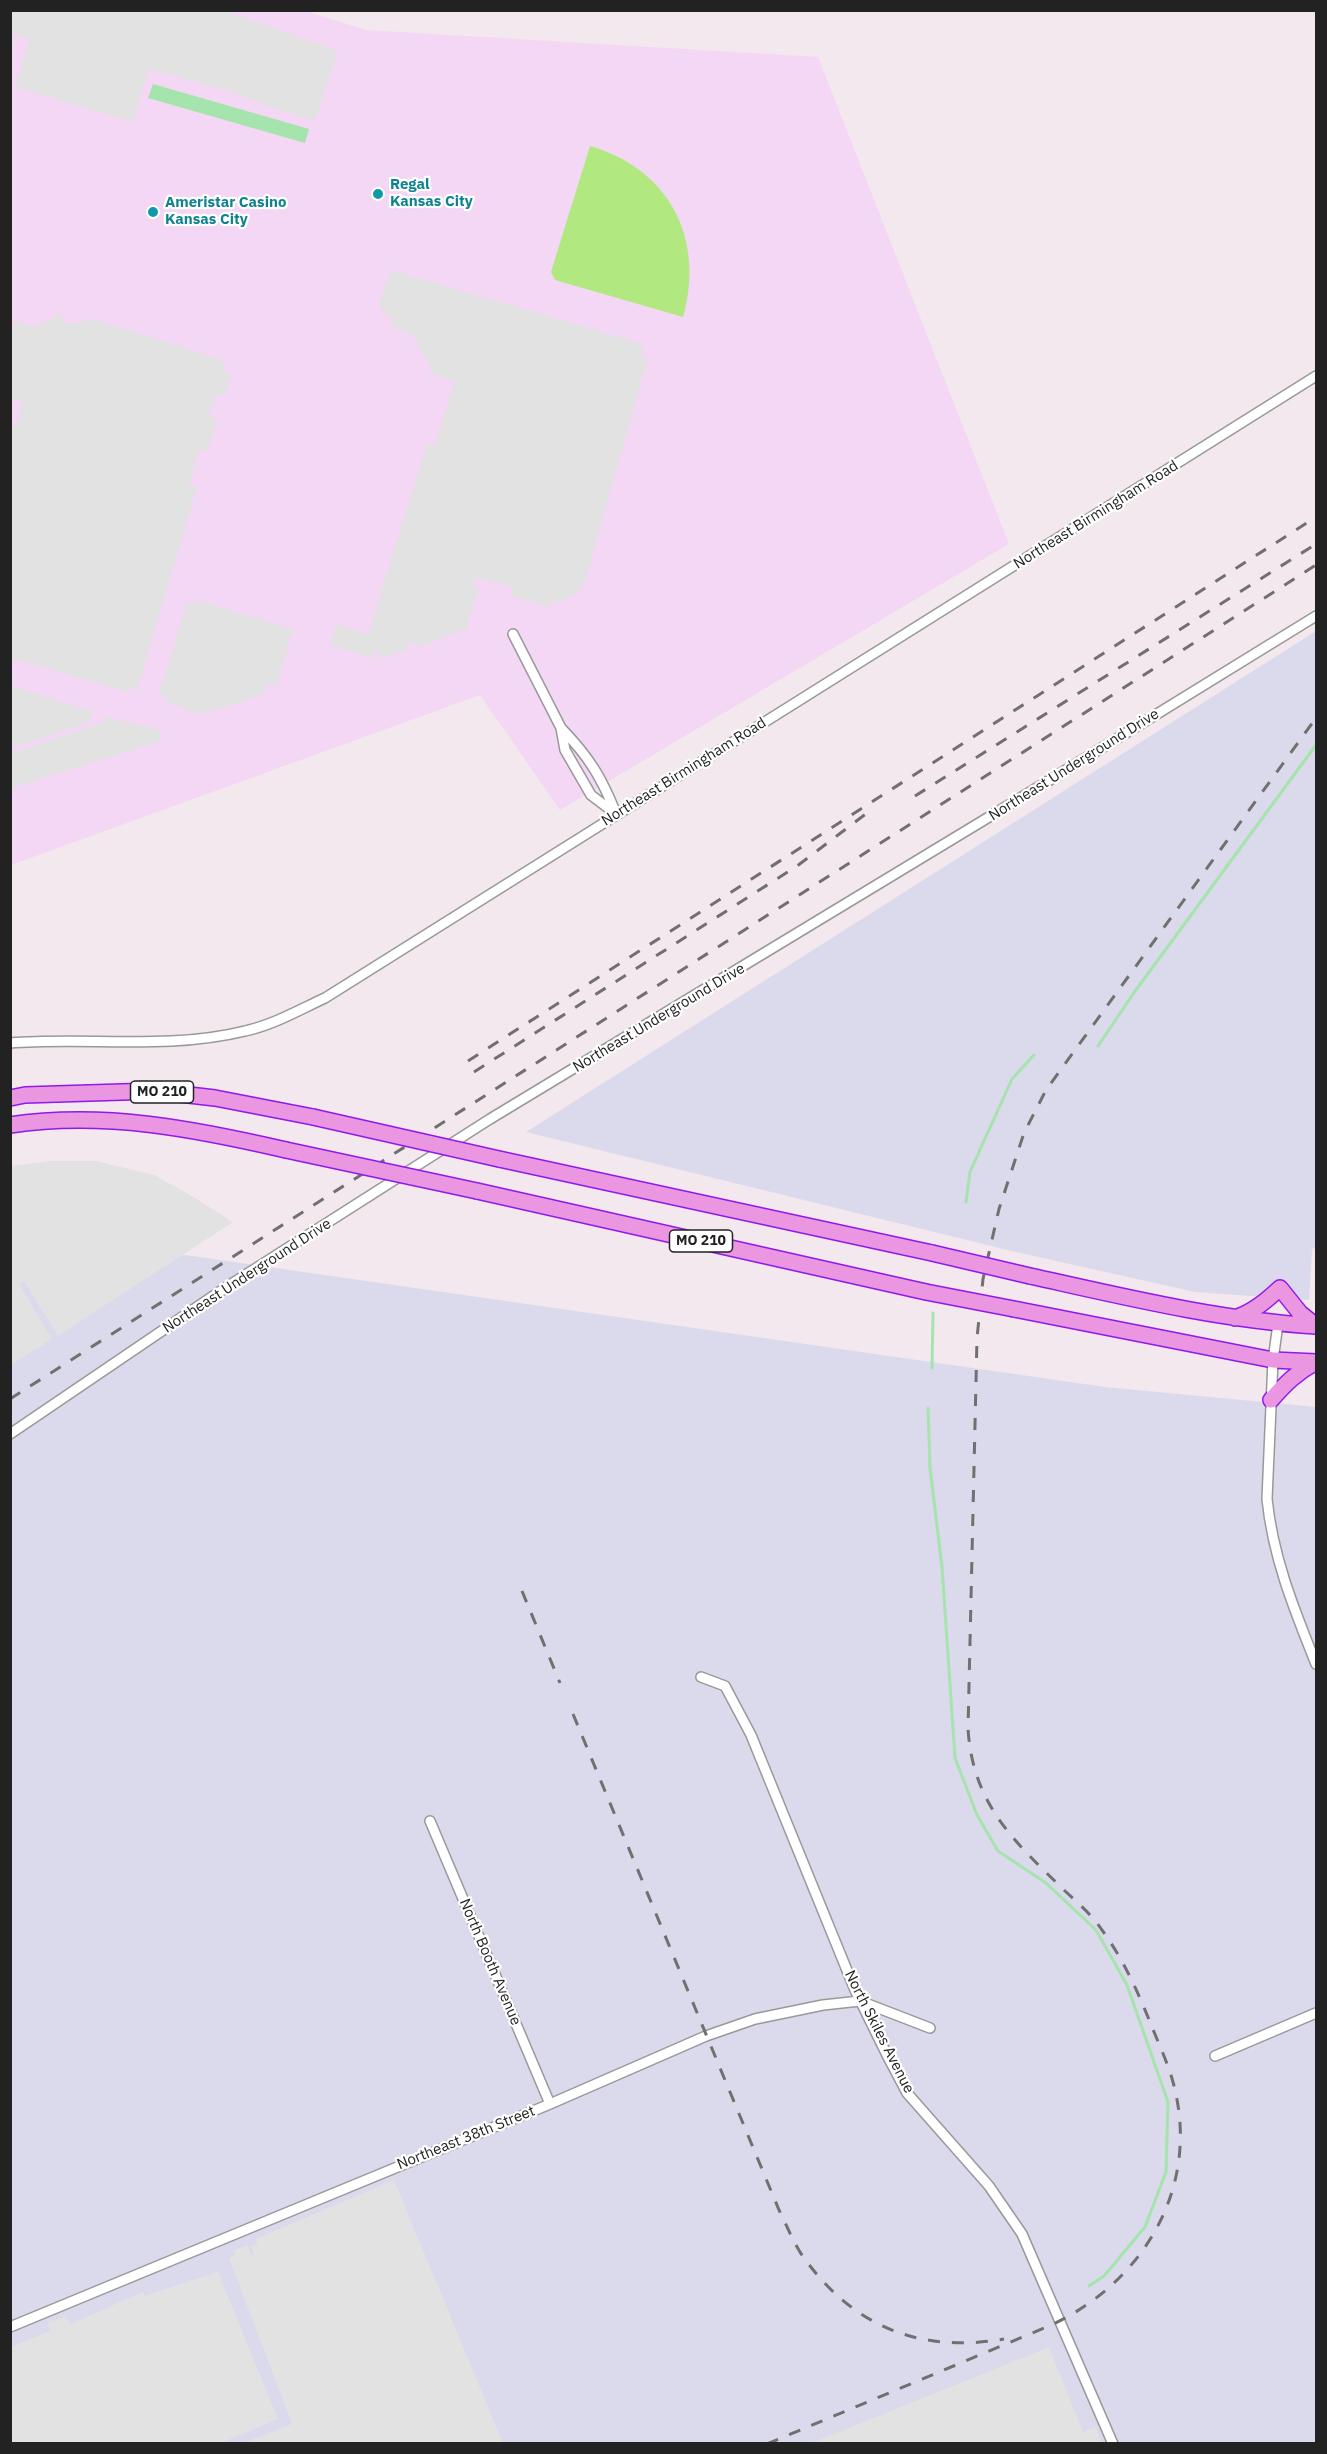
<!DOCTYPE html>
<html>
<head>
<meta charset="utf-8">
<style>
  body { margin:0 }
  #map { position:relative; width:1327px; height:2454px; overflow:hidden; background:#f3e8ed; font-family:"IBM Plex Sans",sans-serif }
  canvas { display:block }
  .frame { position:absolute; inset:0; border:12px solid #222; pointer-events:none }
</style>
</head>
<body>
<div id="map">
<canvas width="1327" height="2454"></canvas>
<div class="frame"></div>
</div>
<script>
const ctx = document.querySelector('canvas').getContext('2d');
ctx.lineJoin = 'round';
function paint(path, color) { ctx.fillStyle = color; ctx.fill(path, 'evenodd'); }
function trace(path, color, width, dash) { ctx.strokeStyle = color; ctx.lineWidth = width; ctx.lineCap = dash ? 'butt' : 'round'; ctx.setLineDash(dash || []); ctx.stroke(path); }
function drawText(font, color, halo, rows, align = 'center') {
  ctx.font = font + ' "IBM Plex Sans",sans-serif'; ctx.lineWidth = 4.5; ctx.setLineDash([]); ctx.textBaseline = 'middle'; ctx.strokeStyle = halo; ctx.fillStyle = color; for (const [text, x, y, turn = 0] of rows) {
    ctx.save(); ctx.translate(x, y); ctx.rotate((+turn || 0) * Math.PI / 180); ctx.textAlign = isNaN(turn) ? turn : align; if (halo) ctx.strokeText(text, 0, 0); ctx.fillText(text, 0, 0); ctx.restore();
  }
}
const commercial = new Path2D(`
  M11,11H306L366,30L818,57L1009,544L560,810L480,695L11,865Z`);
const industrial = new Path2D(`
  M1316,631V1247L1312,1249L1309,1300L1195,1292L1016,1252L526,1132Z
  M11,1230L1105,1387L1316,1407V2443L11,2444Z`);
const pitch = new Path2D(`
  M590,146C669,169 705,238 683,317L555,280L551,272Z`);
const parking = new Path2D(`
  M10,11H225L338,51L315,120L272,108L230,91L149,69L133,122L16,87L29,39L11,33Z
  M391,270L643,344L641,353L647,361L585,581L580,589L574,595L556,604L554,601H550L549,607L511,596L513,588L511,586L477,578L471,584L479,587L465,632L457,630L453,635L421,646L407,641L408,650L381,658L378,650L374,651L373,658L330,645L336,624L368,634L427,444L435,446L455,381L430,374L431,368L412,334L392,328L393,320L378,306Z
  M60,314L65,323H78L92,319L221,359L225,368L223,371L229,373L230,377L225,396L216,394L209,416L217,419L208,451L199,449L189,484L197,487L137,690L129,688L128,692L11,658V425L16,426L23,402L11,398V333L14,321L32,326L42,324Z
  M196,600L293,629L277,686L268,684L266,691L259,696L202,714L167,703L166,697L159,695L187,602L195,604Z
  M11,686L93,711L90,719L82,725L11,748Z
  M104,717L162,730L159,734L161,741L11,788V753L99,724L103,722Z
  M51,1161H96L154,1175L190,1195L233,1222L58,1336L24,1281L20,1285L52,1339L11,1365V1166Z
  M394,2180L503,2443H244L292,2424L229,2258L235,2255L234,2250L247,2245L251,2255H254L251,2246L257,2244L256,2239Z
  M218,2272L278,2419L221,2443H11V2347L50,2331L48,2323L66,2316L70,2324L143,2292L145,2296Z
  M1049,2347L1083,2432L1096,2427L1102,2443H812Z`);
const water = new Path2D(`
  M153,84L309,129L305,143L148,98Z`);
const stream = new Path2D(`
  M1098,1046L1133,994L1316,745
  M966,1202L970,1172L988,1132L1012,1079L1034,1055
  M932,1368L933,1313
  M928,1408L930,1468L942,1567L955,1758L977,1815L998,1851L1046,1883L1096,1930L1127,1985L1168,2102L1166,2172L1145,2227L1104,2276L1089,2286`);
const minor = new Path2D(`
  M513,634L561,728L565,750L591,795L616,814
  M562,729C589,757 602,778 616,814
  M10,1043C88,1037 168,1050 245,1031C273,1025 299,1010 325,998L1316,376
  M1278,1324L1273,1360L1267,1499C1273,1558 1294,1609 1316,1664
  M10,1434L228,1286L490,1119L1027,794L1316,616
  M701,1677L725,1686L751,1735L855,1990L889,2059L907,2093L989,2186L1022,2234L1113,2444
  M430,1821L550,2104
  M1215,2056L1316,2013
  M10,2327L550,2104L706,2036L755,2019L823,2005L860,2001L930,2028`);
const trunk = new Path2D(`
  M10,1098L25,1095L154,1091L215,1098L313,1117
  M10,1125C104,1111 195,1129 286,1150
  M499,1159L932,1253
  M477,1191L926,1292
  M1030,1276C1125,1297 1219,1320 1316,1326
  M1014,1309L1273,1360L1316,1362
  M1235,1318C1253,1312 1266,1301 1280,1288L1300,1313L1316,1326
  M1271,1400C1285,1384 1297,1372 1316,1362`);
const rail = new Path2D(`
  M915,796L1316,544
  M468,1061L1316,517
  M474,1072L797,866L867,813
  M10,1399L1316,565
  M522,1591L560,1683
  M573,1714L779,2210C788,2228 795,2247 807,2262C857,2329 924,2353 1004,2339
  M767,2444L1049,2326C1140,2285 1199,2192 1175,2090C1170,2067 1159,2045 1150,2022C1137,1990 1123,1959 1102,1930C1092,1915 1078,1903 1065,1891C1014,1841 973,1805 968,1729L977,1338L983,1279L999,1209L1024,1133L1046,1090L1316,718`);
const trunkBridge = new Path2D(`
  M313,1117L499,1159
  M286,1150L477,1191
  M932,1253L1030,1276
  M926,1292L1014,1309`);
const markers = [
  [378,194,6,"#0f9aa8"],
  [153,212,6,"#0f9aa8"]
];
const shields = [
  [162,1092,63],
  [701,1241,63]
];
const shieldNames = [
  ["MO 210",162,1092],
  ["MO 210",701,1241]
];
const cultureNames = [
  ["Regal",390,185],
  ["Kansas City",390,202],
  ["Ameristar Casino",165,203],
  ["Kansas City",165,220]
];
const streetNames = [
  ["Northeast Birmingham Road",1096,515,-32],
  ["Northeast Underground Drive",1074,765,-32],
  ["Northeast Birmingham Road",684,772,-32],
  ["Northeast Underground Drive",659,1018,-31],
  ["Northeast Underground Drive",247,1276,-33],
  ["North Booth Avenue",490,1962,67],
  ["North Skiles Avenue",879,2032,63],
  ["Northeast 38th Street",466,2138,-22]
];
paint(commercial, '#f3d7f4');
paint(industrial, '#dbd9ec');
paint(pitch, '#b2e880');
paint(parking, '#e2e2e2');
paint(water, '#a5e4ad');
trace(stream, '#a5e4ad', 3);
trace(minor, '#999', 12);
trace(trunk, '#9119ed', 18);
trace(minor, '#fff', 9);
trace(trunk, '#ea96e1', 15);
trace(rail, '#707070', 3, [12, 12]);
trace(trunkBridge, '#9119ed', 18, []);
trace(trunkBridge, '#ea96e1', 15);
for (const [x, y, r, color] of markers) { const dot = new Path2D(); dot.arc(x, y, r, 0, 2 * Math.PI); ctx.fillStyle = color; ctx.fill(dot); trace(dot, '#fff', 2); }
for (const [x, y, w] of shields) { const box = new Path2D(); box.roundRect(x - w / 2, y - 11, w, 22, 4.5); ctx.fillStyle = '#fff'; ctx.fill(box); trace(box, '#222', 1.5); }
drawText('bold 14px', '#222', null, shieldNames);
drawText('bold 15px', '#0d838f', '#fff', cultureNames, 'left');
drawText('15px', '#222', '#fff', streetNames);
</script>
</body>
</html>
